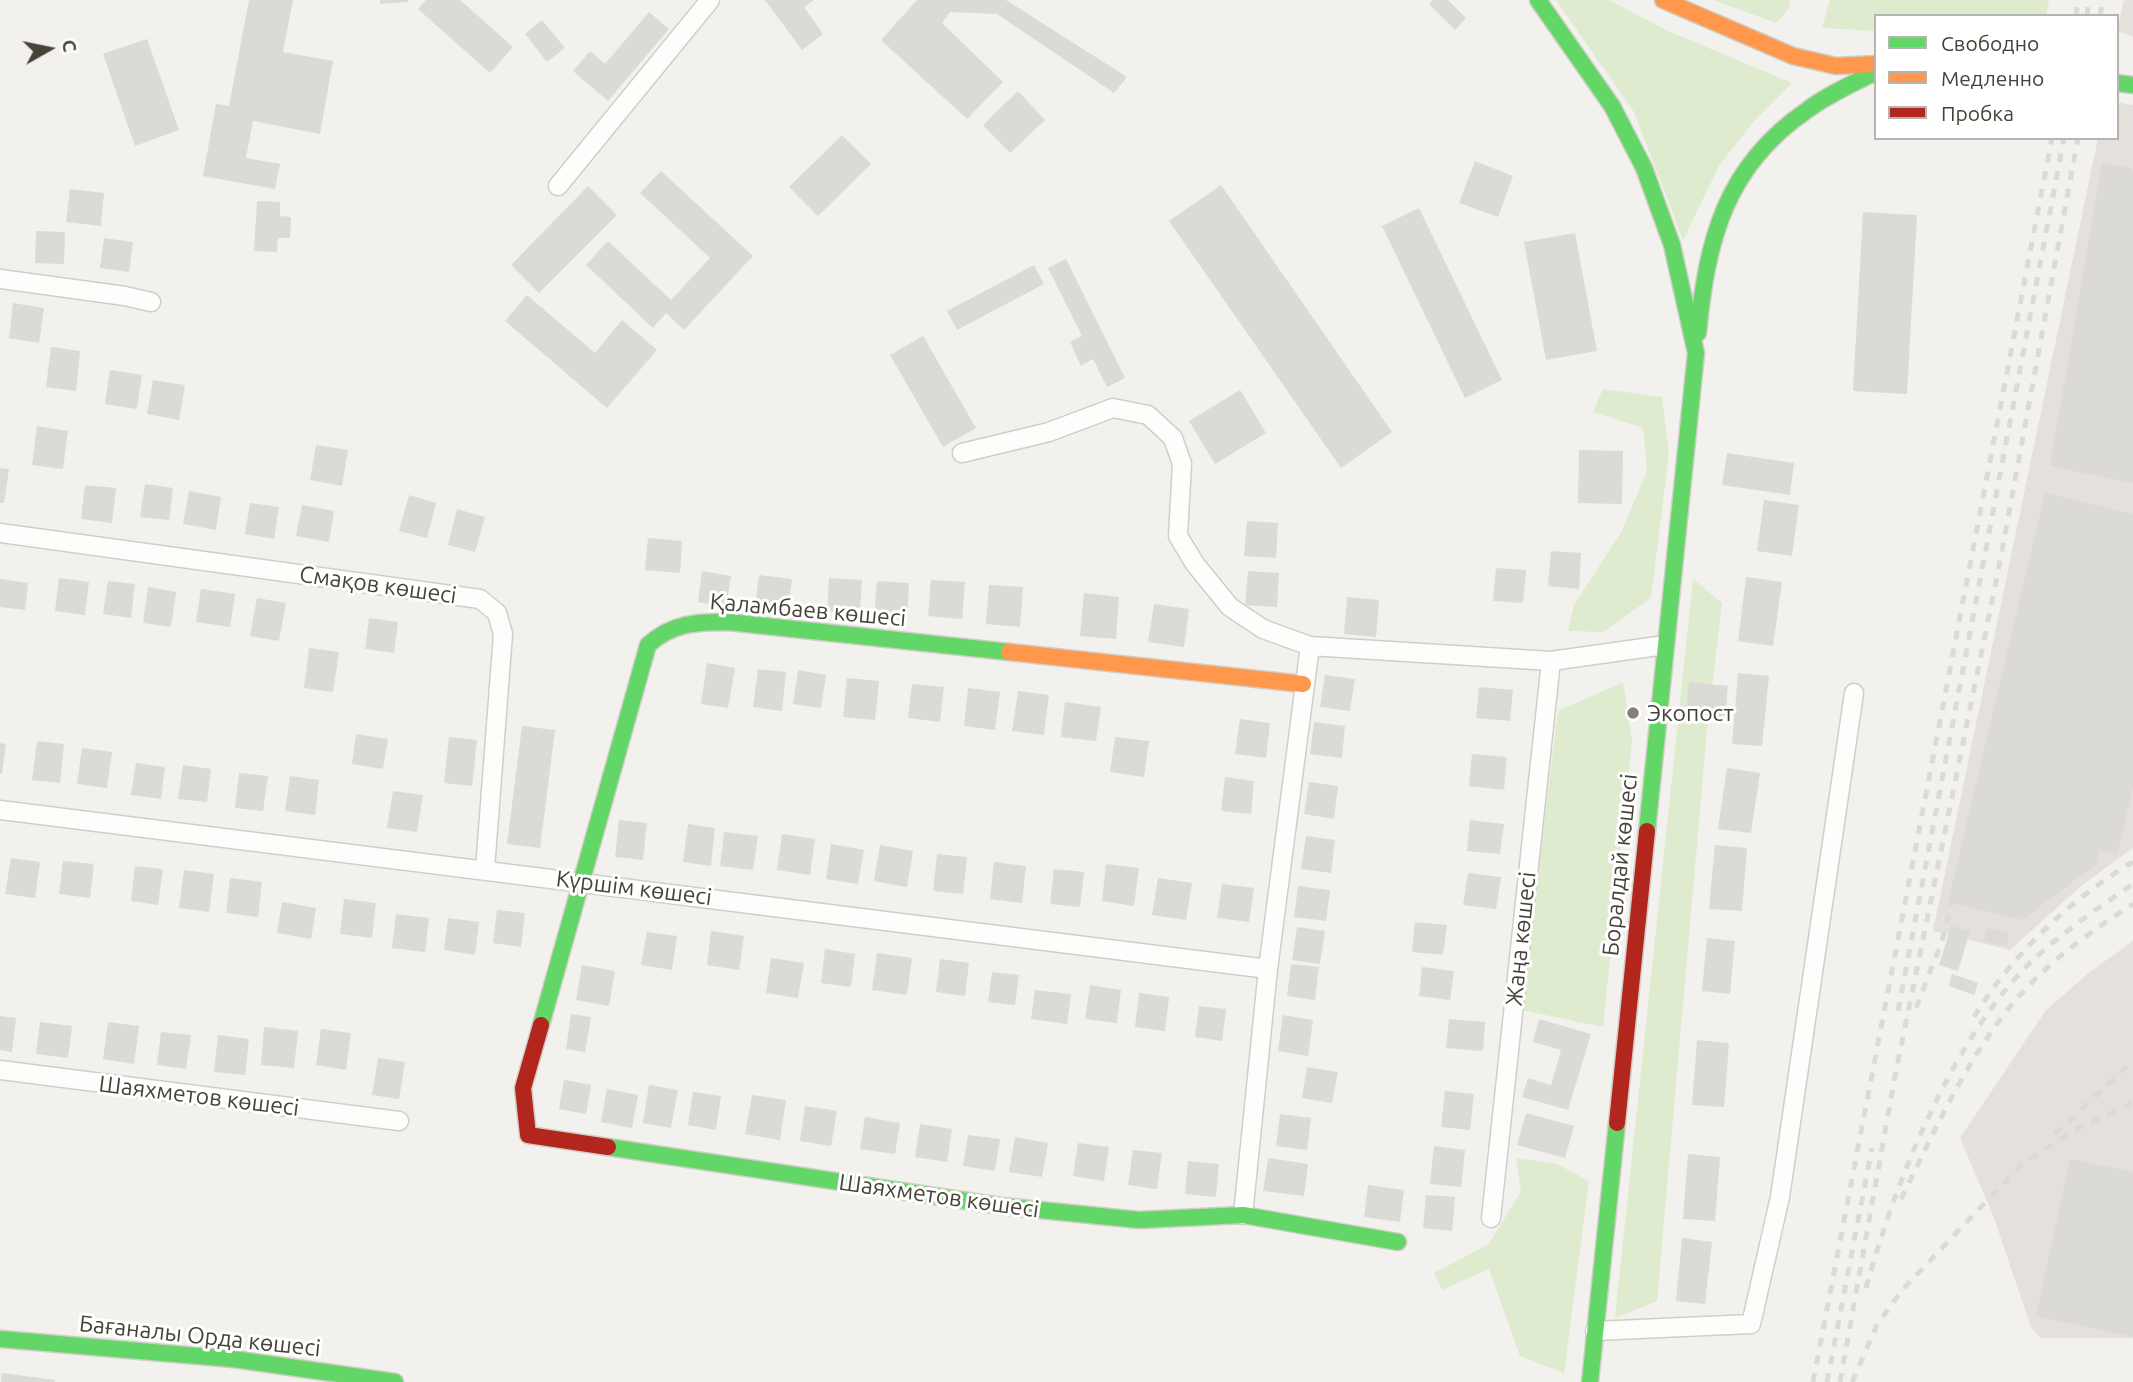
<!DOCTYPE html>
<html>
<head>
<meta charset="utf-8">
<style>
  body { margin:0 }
  #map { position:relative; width:2133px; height:1382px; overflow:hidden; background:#f2f1ed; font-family:Ubuntu,sans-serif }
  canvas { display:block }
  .legend { position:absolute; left:1874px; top:14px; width:245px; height:126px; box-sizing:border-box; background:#fff; border:2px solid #b6b4b0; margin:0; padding:9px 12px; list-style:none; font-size:21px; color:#484339 }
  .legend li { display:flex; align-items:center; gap:14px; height:35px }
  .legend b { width:35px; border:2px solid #b6b4b0 }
  .north { position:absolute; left:14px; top:14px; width:70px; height:70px; -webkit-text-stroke:5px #fff; paint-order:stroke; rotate:81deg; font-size:19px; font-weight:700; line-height:28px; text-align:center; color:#484339 }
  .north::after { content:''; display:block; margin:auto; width:24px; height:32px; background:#484339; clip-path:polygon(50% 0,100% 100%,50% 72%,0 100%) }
</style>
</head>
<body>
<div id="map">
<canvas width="2133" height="1382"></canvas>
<ul class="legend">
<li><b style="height:9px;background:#63d668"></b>Свободно</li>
<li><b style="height:9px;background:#ff974d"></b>Медленно</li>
<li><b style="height:9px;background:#b3261e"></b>Пробка</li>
</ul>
<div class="north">С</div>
</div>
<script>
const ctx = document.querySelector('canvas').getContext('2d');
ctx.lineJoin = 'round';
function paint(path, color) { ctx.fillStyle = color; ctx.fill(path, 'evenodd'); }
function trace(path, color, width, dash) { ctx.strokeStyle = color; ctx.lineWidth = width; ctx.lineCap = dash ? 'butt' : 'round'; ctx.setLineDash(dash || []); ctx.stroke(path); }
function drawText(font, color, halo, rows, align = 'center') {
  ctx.font = font + ' Ubuntu,sans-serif'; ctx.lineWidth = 6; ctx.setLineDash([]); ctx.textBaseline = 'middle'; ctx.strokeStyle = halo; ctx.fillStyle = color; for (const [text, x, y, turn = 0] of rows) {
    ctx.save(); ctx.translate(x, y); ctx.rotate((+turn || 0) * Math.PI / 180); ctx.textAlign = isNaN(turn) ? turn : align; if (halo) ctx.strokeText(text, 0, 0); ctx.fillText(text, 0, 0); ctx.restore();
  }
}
const industrial = new Path2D(`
  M2124,0H2133V37L2117,31Z
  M2117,102L2133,105V848L2081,886L2010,950L1933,931L2098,138H2117Z
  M2133,941V1338H2040L2031,1327L1994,1218L1960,1138L2046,1010L2091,971Z`);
const green = new Path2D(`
  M1556,0H1609L1668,31L1792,83L1753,122L1719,166L1683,240L1634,112Z
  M1713,0H1790L1789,8L1776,23Z
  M1830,0H2049L2046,16H1876V31L1822,28Z
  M1603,389L1662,397L1669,453L1651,598L1603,632L1568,631L1574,605L1622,531L1647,471L1643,428L1593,412Z
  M1693,579L1722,603L1707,730L1657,1301L1615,1318Z
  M1623,682L1632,740L1603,1027L1521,1010L1558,711Z
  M1516,1158L1557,1164L1589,1181L1564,1373L1520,1356L1489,1269L1442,1290L1434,1273L1489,1244L1521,1191Z`);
const building = new Path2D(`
  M249,0H293L283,52L333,61L320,134L253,121L246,158L280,164L275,189L203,176L216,104L229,106Z
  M380,0H408V2L380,4Z
  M426,0H460L513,47L490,73L418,9Z
  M765,0H814L804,7L823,34L802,50Z
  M917,0H1006L1127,77L1114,93L997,14L950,12L942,23L1003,82L967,119L881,40Z
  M1433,0H1448L1466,18L1455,30L1429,4Z
  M649,12L669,29L608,101L573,71L590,51L605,64Z
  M542,20L565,48L547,62L525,34Z
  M147,39L179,130L135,146L103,54Z
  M1018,91L1045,120L1010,153L983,125Z
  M842,135L871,164L818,216L789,187Z
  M1475,161L1513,176L1498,217L1459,203Z
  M2102,163L2132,168L2133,175V483L2050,466Z
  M661,171L753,256L684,330L666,313L653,328L586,265L608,241L671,300L710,258L640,193Z
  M1221,185L1392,432L1341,468L1169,221Z
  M588,186L617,215L539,293L511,265Z
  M70,189L104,193L101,226L66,222Z
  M257,201L280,202V216L291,217L290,238H278L277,252L254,251Z
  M1419,208L1502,380L1465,398L1382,226Z
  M1863,212L1917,215L1907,394L1853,391Z
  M36,231L65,232L64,264L35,263Z
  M1575,233L1597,351L1546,360L1524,242Z
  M104,238L133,242L129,272L100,268Z
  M1066,259L1125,378L1107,387L1093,359L1081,366L1070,342L1082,336L1048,268Z
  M1034,265L1044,284L957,330L947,311Z
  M527,295L595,353L622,320L657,350L607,408L505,321Z
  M13,303L44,308L39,343L9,338Z
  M923,336L976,428L943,447L890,355Z
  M51,347L80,351L76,391L46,387Z
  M110,370L142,375L137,409L105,404Z
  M153,380L185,385L179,420L147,414Z
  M1240,390L1266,433L1215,464L1189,421Z
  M37,426L68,431L63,469L32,465Z
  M316,445L348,450L342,486L310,480Z
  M1579,450L1623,451L1622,504L1578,503Z
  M1727,453L1794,463L1790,495L1722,485Z
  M0,468L9,469L4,503H0Z
  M145,484L173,488L169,520L140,517Z
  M85,485L116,488L112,523L81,519Z
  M189,491L221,497L216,530L183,524Z
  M2045,493L2133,514V788L2117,855L2100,850L2096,864L2022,920L1948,902Z
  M409,495L436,503L427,538L399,531Z
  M1764,500L1799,505L1792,556L1757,551Z
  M250,503L279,507L274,539L245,534Z
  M302,505L334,511L329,542L296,536Z
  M457,509L485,517L475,552L448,545Z
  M1247,521L1278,523L1276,558L1244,556Z
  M648,538L682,541L680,573L645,570Z
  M1551,551L1581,553L1579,589L1548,586Z
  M1496,568L1526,570L1523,603L1493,601Z
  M702,571L731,576L726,607L698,602Z
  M1248,571L1279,573L1277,607L1245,605Z
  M759,575L792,579L788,610L755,606Z
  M1746,577L1782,582L1773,646L1738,641Z
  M59,578L89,582L85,615L55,611Z
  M829,578L862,580L860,614L827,611Z
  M0,579L28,583L25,610L0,607Z
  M931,580L965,582L962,619L928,616Z
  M108,581L135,584L131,618L103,614Z
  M877,581L909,583L907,619L874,617Z
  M989,585L1023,587L1020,627L986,624Z
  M148,587L176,592L171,627L143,623Z
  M201,589L235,594L230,627L196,622Z
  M1084,593L1119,597L1116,639L1080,636Z
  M1347,597L1379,600L1376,637L1344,634Z
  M257,598L286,603L279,641L250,636Z
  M1154,604L1189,609L1184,647L1148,642Z
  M369,618L398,622L394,653L365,649Z
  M309,648L339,652L333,692L304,688Z
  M707,663L735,668L728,708L701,704Z
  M758,669L786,672L782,711L753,707Z
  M798,670L826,675L821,708L793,704Z
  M1738,673L1769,676L1762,746L1732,744Z
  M1325,675L1355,679L1350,711L1320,707Z
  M847,678L879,681L875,720L843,717Z
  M1689,682L1728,686L1725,717L1686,713Z
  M912,684L944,687L940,722L908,718Z
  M1479,687L1513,690L1510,721L1476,718Z
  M968,688L1000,692L995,730L964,726Z
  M1018,691L1049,695L1044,735L1012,731Z
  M1065,702L1101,707L1096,741L1061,737Z
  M1240,719L1270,723L1266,758L1235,754Z
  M1314,722L1345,726L1342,758L1310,754Z
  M522,726L555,730L540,848L507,844Z
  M356,734L388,739L383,769L352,764Z
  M449,737L477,740L472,786L444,783Z
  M1115,737L1149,741L1144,777L1110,772Z
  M37,741L64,744L60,783L32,780Z
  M0,743L6,744L2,774H0Z
  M82,748L112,752L107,788L77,784Z
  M1472,754L1507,757L1504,790L1469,786Z
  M136,763L165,767L161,799L131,795Z
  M183,765L211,769L207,802L178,799Z
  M1727,768L1760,773L1751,833L1718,829Z
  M239,773L268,776L263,811L235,808Z
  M290,776L319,780L315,815L285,811Z
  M1225,777L1254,781L1251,814L1221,811Z
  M1309,782L1338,786L1334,819L1304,814Z
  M393,791L423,795L417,832L387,828Z
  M619,820L647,823L643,860L615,857Z
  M1470,820L1504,824L1500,854L1467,851Z
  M688,824L715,828L711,866L683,862Z
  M724,832L758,836L753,870L720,866Z
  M782,834L815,839L810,875L777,870Z
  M1306,836L1335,840L1331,873L1301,869Z
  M831,844L864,850L858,884L826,879Z
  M880,845L913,851L907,887L874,881Z
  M1715,845L1747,848L1742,911L1709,909Z
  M937,854L967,857L963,894L933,891Z
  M11,858L40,862L35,898L5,894Z
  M63,861L94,864L90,898L59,894Z
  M994,862L1026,866L1022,903L990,899Z
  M1106,864L1139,868L1134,906L1102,901Z
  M135,866L163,869L158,905L131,901Z
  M1054,869L1084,872L1080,907L1050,904Z
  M184,870L214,874L209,912L179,908Z
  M1468,873L1501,877L1496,909L1463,905Z
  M230,878L262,882L258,917L226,913Z
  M1158,878L1192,883L1186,920L1152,915Z
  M1222,884L1254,888L1249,922L1217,918Z
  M1298,886L1330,890L1326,921L1294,917Z
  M344,899L376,903L372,938L340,934Z
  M282,902L316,908L311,939L277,933Z
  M497,910L525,913L521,947L493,943Z
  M396,914L429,918L425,952L392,948Z
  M448,918L479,922L475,955L444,950Z
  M1415,922L1447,925L1443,955L1412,952Z
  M1951,926L1970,931L1958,971L1939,965Z
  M1297,927L1325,931L1320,964L1292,960Z
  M1986,928L2009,933L2006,946L1984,941Z
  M711,931L744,936L739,970L707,965Z
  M647,932L677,936L672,970L641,965Z
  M1707,938L1735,941L1730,994L1702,991Z
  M825,949L855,954L851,987L821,983Z
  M877,953L912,958L907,995L872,990Z
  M771,958L804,963L798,998L766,993Z
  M940,959L969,963L965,996L936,992Z
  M1291,964L1319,967L1315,1000L1287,996Z
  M582,965L615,971L609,1006L576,1000Z
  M1422,967L1454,971L1450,1000L1419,996Z
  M992,972L1019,975L1015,1005L988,1002Z
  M1952,974L1978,983L1974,995L1949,986Z
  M1090,985L1121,990L1117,1023L1085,1019Z
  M1035,990L1071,994L1067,1024L1031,1019Z
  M1139,993L1169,997L1165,1031L1135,1027Z
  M1199,1006L1226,1009L1222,1041L1195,1037Z
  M571,1014L591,1017L585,1052L566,1049Z
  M1283,1015L1313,1020L1308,1056L1278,1051Z
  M0,1016L16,1018L12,1052L0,1050Z
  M1449,1019L1485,1022L1483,1051L1446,1048Z
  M1539,1019L1591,1034L1568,1110L1522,1097L1528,1078L1551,1085L1561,1050L1533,1042Z
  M40,1022L72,1026L68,1058L36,1054Z
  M108,1022L139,1026L134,1064L103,1059Z
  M264,1027L298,1031L294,1068L261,1065Z
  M321,1029L351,1033L346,1070L316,1065Z
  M161,1032L191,1035L186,1069L157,1065Z
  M218,1035L249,1039L245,1075L214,1072Z
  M1697,1040L1729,1043L1724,1107L1692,1105Z
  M378,1058L405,1062L399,1099L372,1095Z
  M1307,1067L1338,1072L1332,1103L1302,1098Z
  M564,1080L591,1085L586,1114L559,1109Z
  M649,1085L678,1090L671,1128L643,1123Z
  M607,1089L638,1095L632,1128L601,1122Z
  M1445,1091L1474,1094L1470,1130L1441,1127Z
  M693,1092L721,1096L716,1130L688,1125Z
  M752,1095L786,1100L780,1140L745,1134Z
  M805,1106L837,1111L831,1146L800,1141Z
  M1526,1113L1574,1126L1565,1158L1517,1145Z
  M1280,1114L1311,1118L1307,1150L1276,1146Z
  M865,1117L900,1123L895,1154L860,1149Z
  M920,1124L952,1129L947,1162L915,1157Z
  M968,1135L1000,1139L995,1171L963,1166Z
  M1015,1137L1048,1143L1042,1177L1009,1172Z
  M1078,1143L1109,1147L1104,1181L1073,1176Z
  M1434,1146L1465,1150L1461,1187L1430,1184Z
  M1133,1150L1162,1153L1157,1189L1128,1185Z
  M1688,1154L1720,1157L1715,1221L1683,1219Z
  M1268,1158L1308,1164L1304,1196L1263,1191Z
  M2070,1159L2133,1172V1337L2036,1316Z
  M1188,1161L1219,1164L1216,1197L1185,1194Z
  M1368,1185L1404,1190L1400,1222L1364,1217Z
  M1426,1195L1455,1197L1452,1231L1423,1228Z
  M1682,1238L1712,1242L1705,1304L1676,1301Z
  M2,1373L55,1380V1382H1Z`);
const street = new Path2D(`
  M558,186L710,0
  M0,279L125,296L151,302
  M962,453L1049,432L1113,408L1148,415L1173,438L1182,464L1178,536L1195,564L1230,607L1263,629L1310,646
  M0,533L480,599L497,613L503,634L485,869
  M0,810L1268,969
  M0,1070L399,1121
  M1243,1215L1268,969L1310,646L1551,661L1665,645
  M1491,1218L1551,661
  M1595,1331L1751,1324L1780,1197L1854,693`);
const fast = new Path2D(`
  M1538,0L1612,106L1644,168L1672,245L1696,353L1647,831
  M2117,83L2133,85
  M1698,333C1707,240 1725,167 1806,111C1827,95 1852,84 1876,72
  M541,1025L648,645C672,623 696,622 728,622L1009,652
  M608,1147L1001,1206L1139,1220L1243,1215L1398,1242
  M0,1339L233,1359L395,1382
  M1590,1382L1617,1123`);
const slow = new Path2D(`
  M1663,0L1793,56L1836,66L1876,64
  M1009,652L1303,684`);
const jam = new Path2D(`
  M541,1025L523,1088L528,1135L608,1147
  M1617,1123L1647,831`);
const rail = new Path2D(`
  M2076,16L2078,0
  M2087,16L2089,0
  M2100,16L2103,0
  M1916,1008L1942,941L2054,502
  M1898,1011L2064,138
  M1974,1017C2012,955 2070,899 2133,862
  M2055,1134L2133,1061
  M1901,1199C1935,1130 1969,1053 2020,995C2052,959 2093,930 2133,904
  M1866,1288C1895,1182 1954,1034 2035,958C2062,933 2102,905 2133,884
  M1813,1382L2052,138
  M1827,1382L1872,1148
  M1840,1382L1896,1071L1999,567L2078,138
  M1852,1382L1877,1325L1902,1290L2021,1165L2078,1128L2133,1103`);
const markers = [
  [1633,713,7,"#848078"]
];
const streetNames = [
  ["Смақов көшесі",378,585,8],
  ["Қаламбаев көшесі",808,610,5],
  ["Боралдай көшесі",1620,865,-84],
  ["Күршім көшесі",634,888,7],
  ["Жаңа көшесі",1521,939,-84],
  ["Шаяхметов көшесі",199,1096,7],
  ["Шаяхметов көшесі",939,1196,8],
  ["Бағаналы Орда көшесі",200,1336,6]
];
const poiNames = [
  ["Экопост",1647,713]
];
paint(industrial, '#e4e1dd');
paint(green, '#deebcf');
paint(building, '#dbdad5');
trace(street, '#d0ceca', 21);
trace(fast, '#d0cec4', 19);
trace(slow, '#d0cec4', 19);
trace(jam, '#d0cec4', 19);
trace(street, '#fdfdfc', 18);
trace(fast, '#63d668', 16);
trace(slow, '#ff974d', 16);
trace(jam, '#b3261e', 16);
trace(rail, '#dadad9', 5, [9, 9]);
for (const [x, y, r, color] of markers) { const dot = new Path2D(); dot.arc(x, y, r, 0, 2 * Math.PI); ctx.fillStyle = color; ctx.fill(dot); trace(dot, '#fff', 2.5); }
drawText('23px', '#484339', '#fff', streetNames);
drawText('23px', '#484339', '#fff', poiNames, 'left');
</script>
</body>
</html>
